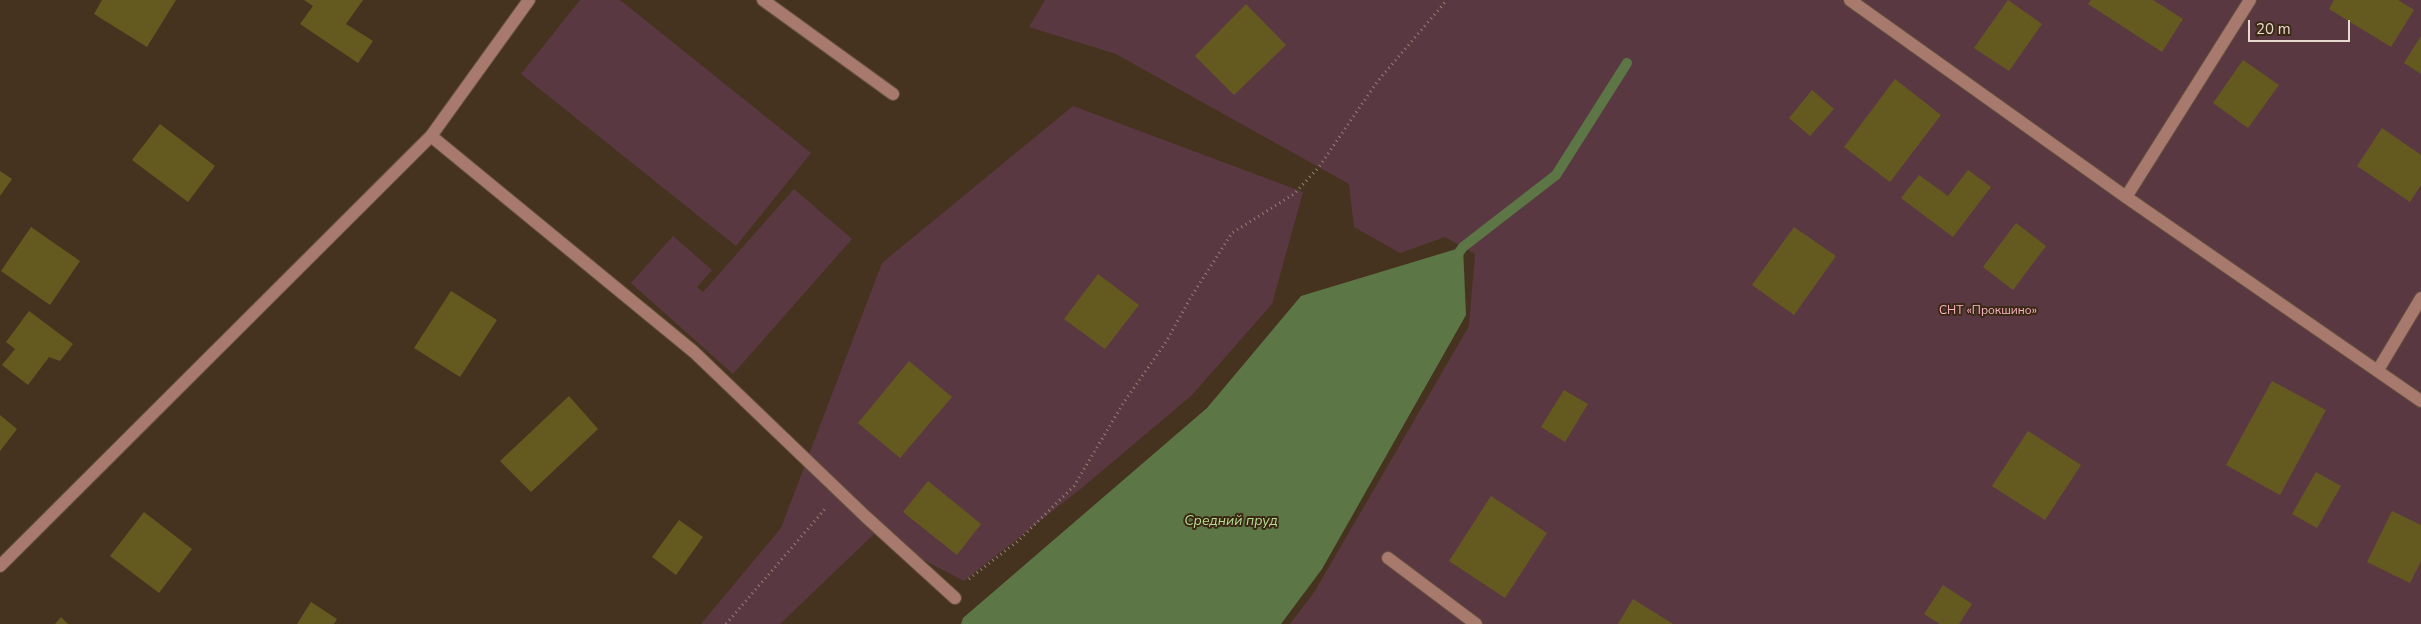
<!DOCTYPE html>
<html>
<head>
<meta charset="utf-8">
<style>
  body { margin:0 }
  #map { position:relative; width:2421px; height:624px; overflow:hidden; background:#46331f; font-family:"Nunito Sans",sans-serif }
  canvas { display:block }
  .scale { position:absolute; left:2248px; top:20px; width:102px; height:22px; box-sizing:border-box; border:2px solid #e6dace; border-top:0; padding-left:6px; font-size:15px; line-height:18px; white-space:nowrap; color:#e6dace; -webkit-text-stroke:4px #3b2915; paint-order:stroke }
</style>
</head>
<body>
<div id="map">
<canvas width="2421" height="624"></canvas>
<div class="scale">20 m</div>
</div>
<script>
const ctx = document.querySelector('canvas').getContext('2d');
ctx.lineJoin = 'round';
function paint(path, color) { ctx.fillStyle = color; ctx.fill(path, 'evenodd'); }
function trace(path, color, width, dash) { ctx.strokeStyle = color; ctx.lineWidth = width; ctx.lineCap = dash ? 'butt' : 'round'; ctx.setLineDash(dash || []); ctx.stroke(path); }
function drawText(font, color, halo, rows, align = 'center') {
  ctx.font = font + ' "Nunito Sans",sans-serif'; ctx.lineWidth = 4; ctx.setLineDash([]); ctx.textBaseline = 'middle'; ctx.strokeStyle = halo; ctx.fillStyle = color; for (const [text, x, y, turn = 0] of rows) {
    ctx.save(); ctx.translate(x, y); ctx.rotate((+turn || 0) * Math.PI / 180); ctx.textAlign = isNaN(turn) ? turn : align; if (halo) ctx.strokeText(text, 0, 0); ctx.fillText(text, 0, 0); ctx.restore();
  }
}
const green = new Path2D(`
  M580,0H620L811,153L736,246L521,74Z
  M1045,0H2421V624H1290L1315,591L1469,326L1475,254L1445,237L1400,253L1354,227L1349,184L1116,54L1029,27Z
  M1073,106L1303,192L1272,304L1192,395L1083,487L964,581L874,534L780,624H701L781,528L882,263Z
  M794,189L852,239L733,374L631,283L673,236L712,270L697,287L703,292Z`);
const water = new Path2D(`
  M1463,247L1466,315L1322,569L1281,624H961L963,618L1207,408L1301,296Z`);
const stream = new Path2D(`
  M1455,258L1463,247L1556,175L1627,63`);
const building = new Path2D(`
  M102,0H176L147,47L94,14Z
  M304,0H363L346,24L373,41L358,63L300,24L313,6Z
  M2008,0L2042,24L2009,71L1974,48Z
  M2091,0H2153L2183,19L2162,52L2088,4Z
  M2334,0H2398L2414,10L2391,47L2329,9Z
  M1246,4L1286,45L1234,95L1195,56Z
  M2421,36V74L2404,63Z
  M2243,60L2279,85L2248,128L2213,103Z
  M1895,79L1941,115L1890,182L1844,147Z
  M1812,90L1834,109L1810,136L1789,118Z
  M160,124L215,166L188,202L132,160Z
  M2382,128L2421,155V185L2410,202L2357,166Z
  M1968,170L1991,187L1953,237L1901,198L1919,175L1948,196Z
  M0,171L12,179L0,196Z
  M2016,223L2046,246L2013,290L1983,267Z
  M31,227L80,261L50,305L1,271Z
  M1794,227L1836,256L1794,315L1752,285Z
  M1098,274L1139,305L1105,349L1064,319Z
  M451,291L497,320L460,377L414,348Z
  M29,311L73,344L60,361L49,357L28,385L2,365L15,349L6,342Z
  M909,361L952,397L900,458L858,423Z
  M2272,381L2326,410L2280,495L2226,465Z
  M1564,390L1588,404L1565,442L1541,427Z
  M569,396L598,429L531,492L500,461Z
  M0,415L17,429L0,451Z
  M2028,431L2081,465L2045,520L1992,486Z
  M2316,472L2341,486L2317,528L2292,514Z
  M928,481L981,524L957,555L903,512Z
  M1491,496L1547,533L1505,598L1449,561Z
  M2392,511L2421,525V561L2410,583L2367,562Z
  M144,512L192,549L159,593L110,556Z
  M679,520L703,537L676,575L652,557Z
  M1943,585L1972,604L1959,624H1940L1924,614Z
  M1633,599L1673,624H1618Z
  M311,602L337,619L334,624H297Z
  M61,617L68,624H55Z`);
const path = new Path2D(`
  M969,579L1018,541L1074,486L1124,402L1166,342L1191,297L1232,233L1294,194L1319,167L1377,82L1447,0
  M726,624L825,509`);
const minor = new Path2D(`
  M763,0L893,94
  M1850,0L2126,197L2421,401
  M431,136L694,352L865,516L955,598
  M2126,197L2250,0
  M2378,370L2421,298
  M1388,558L1476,624
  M0,566L431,136L529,0`);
const parkNames = [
  ["СНТ «Прокшино»",1988,311]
];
const waterNames = [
  ["Средний пруд",1231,522]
];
paint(green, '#5a3842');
paint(water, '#5d7645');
trace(stream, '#5d7645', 10);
paint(building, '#645a20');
trace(minor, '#63513e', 14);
trace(path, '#948474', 3, [1, 4]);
trace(minor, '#a8796d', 12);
drawText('12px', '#fab2c5', '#3b2915', parkNames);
drawText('italic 14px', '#b4dc91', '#3b2915', waterNames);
</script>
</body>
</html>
